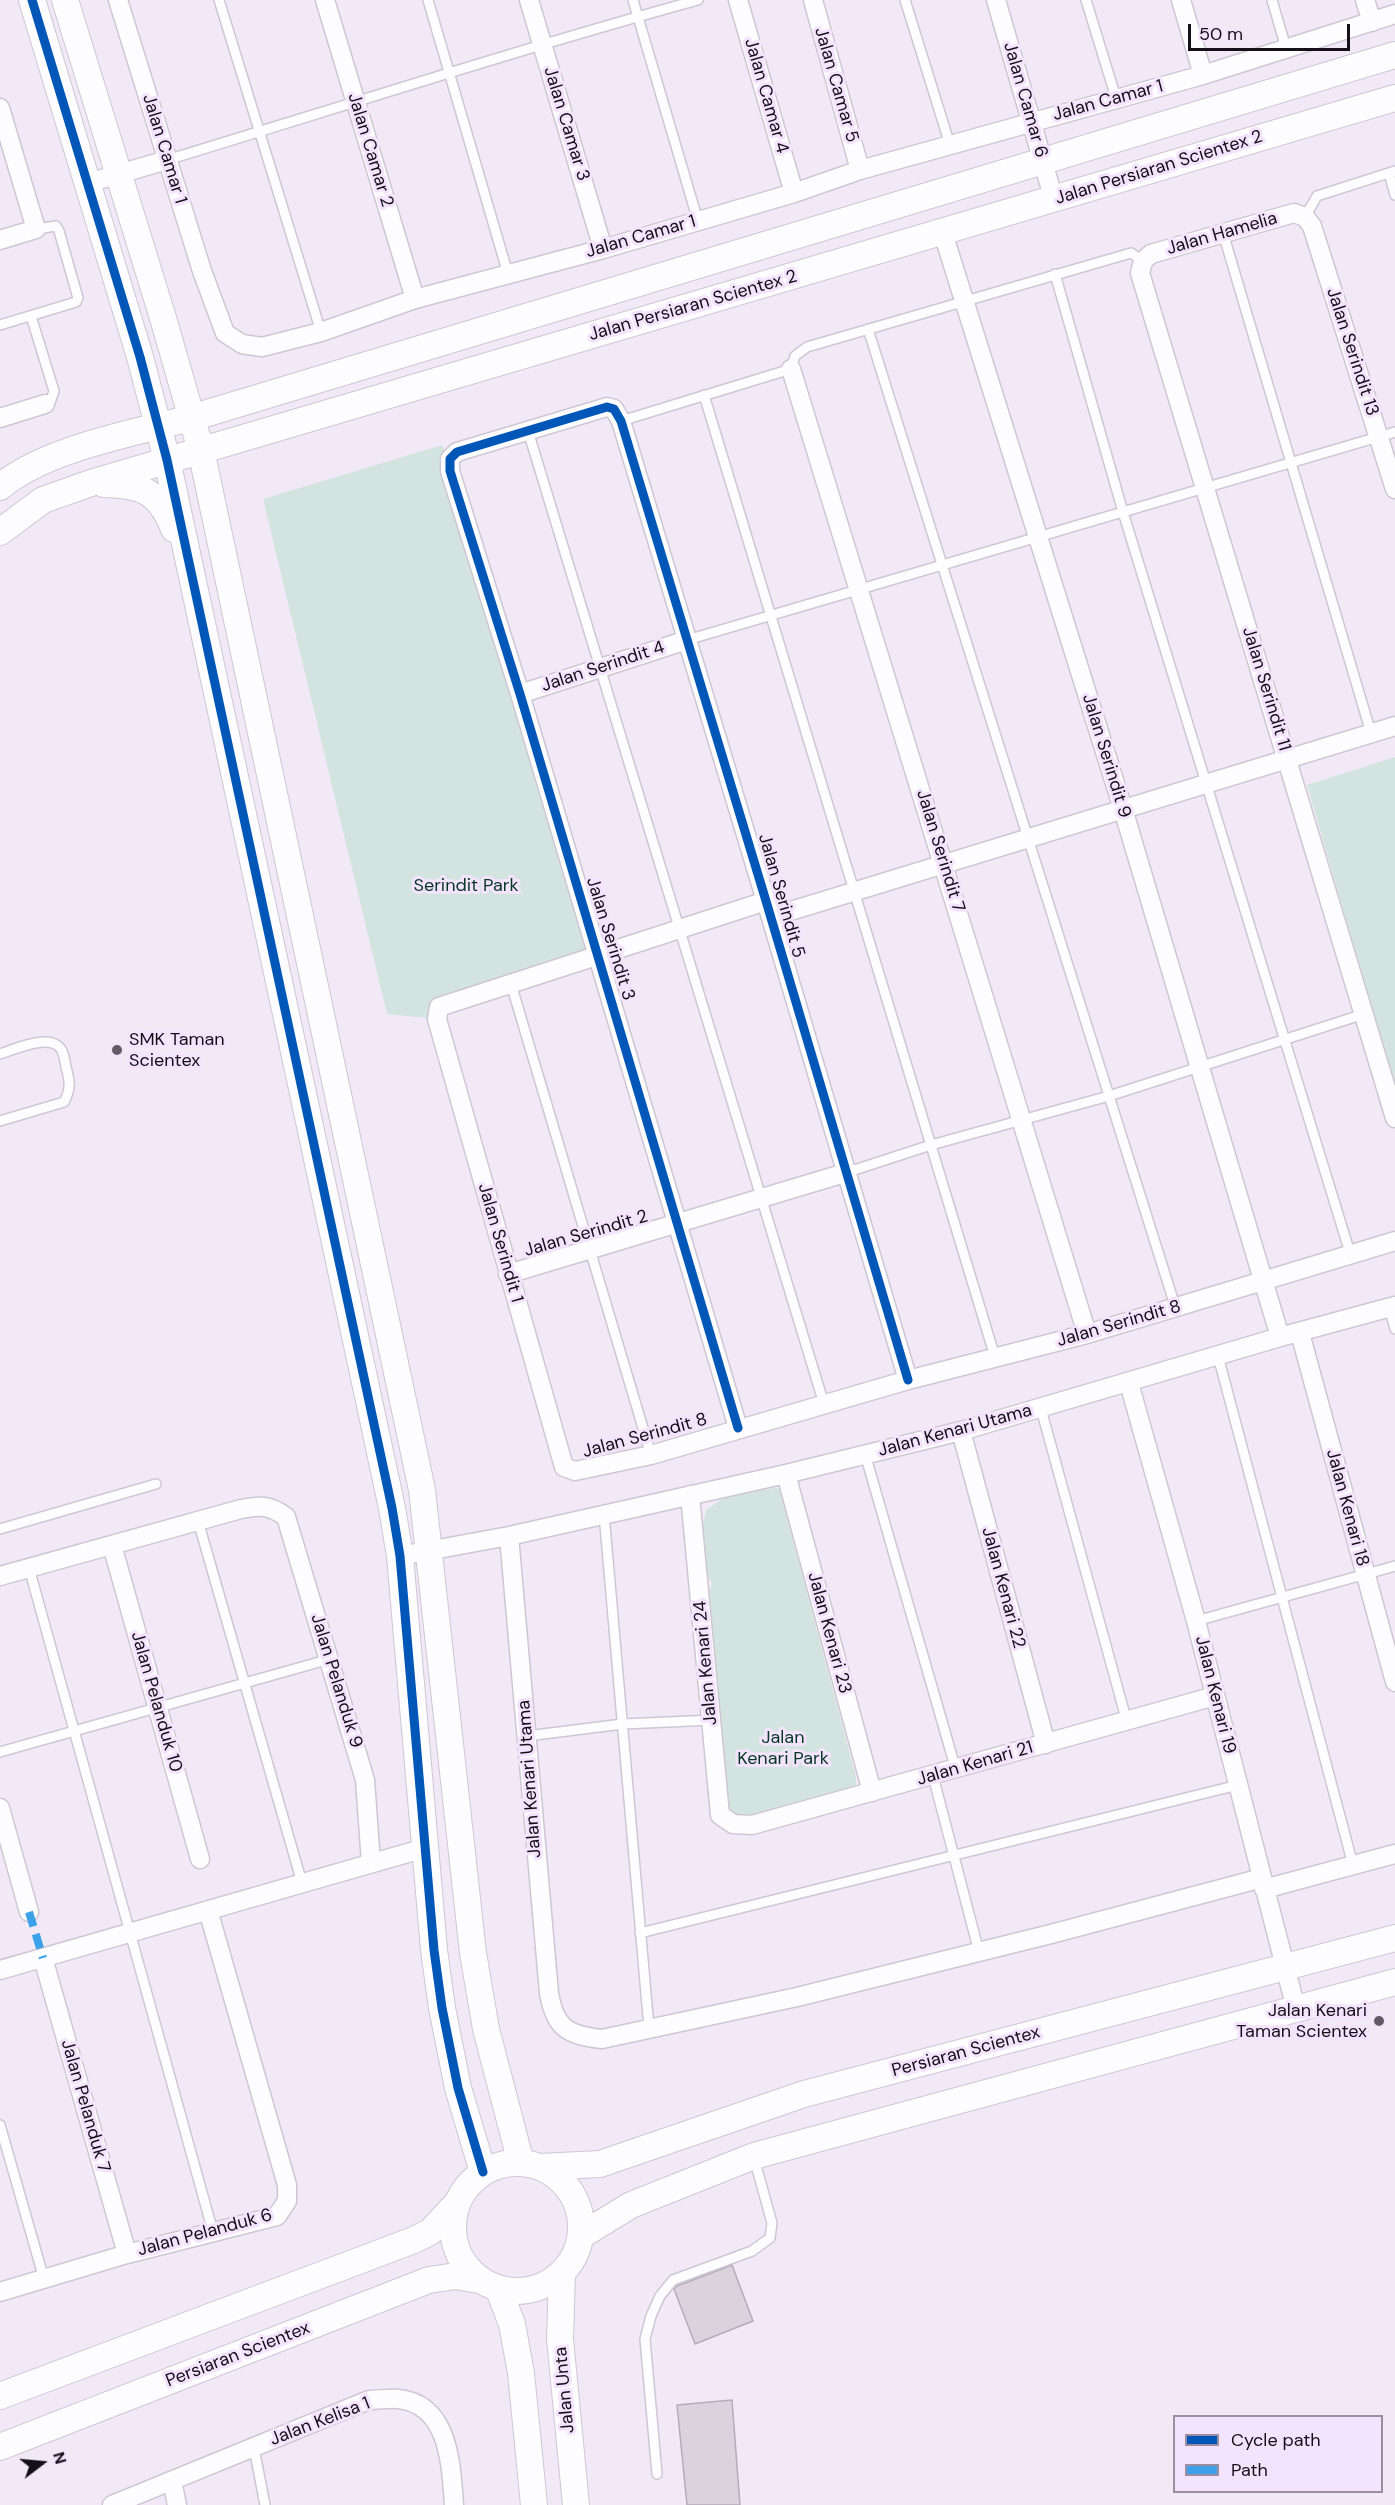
<!DOCTYPE html>
<html>
<head>
<meta charset="utf-8">
<style>
  body { margin:0 }
  #map { position:relative; width:1395px; height:2505px; overflow:hidden; background:#f2e9f7; font-family:"DM Sans",sans-serif }
  canvas { display:block }
  .legend { position:absolute; left:1173px; top:2415px; width:210px; height:78px; box-sizing:border-box; background:#f4e3fd; border:2px solid #9b8ea1; margin:0; padding:8px 10px; list-style:none; font-size:18px; color:#150f18 }
  .legend li { display:flex; align-items:center; gap:12px; height:30px }
  .legend b { width:30px; border:2px solid #9b8ea1 }
  .north { position:absolute; left:12px; top:2433px; width:60px; height:60px; -webkit-text-stroke:4px #f4e3fd; paint-order:stroke; rotate:74deg; font-size:16px; font-weight:700; line-height:24px; text-align:center; color:#150f18 }
  .north::after { content:''; display:block; margin:auto; width:21px; height:27px; background:#150f18; clip-path:polygon(50% 0,100% 100%,50% 72%,0 100%) }
  .scale { position:absolute; left:1188px; top:24px; width:162px; height:27px; box-sizing:border-box; border:3px solid #150f18; border-top:0; padding-left:8px; font-size:18px; line-height:21px; white-space:nowrap; color:#150f18; -webkit-text-stroke:4px #f4e3fd; paint-order:stroke }
</style>
</head>
<body>
<div id="map">
<canvas width="1395" height="2505"></canvas>
<ul class="legend">
<li><b style="height:8px;background:#0057b8"></b>Cycle path</li>
<li><b style="height:8px;background:#3da1ea"></b>Path</li>
</ul>
<div class="north">N</div>
<div class="scale">50 m</div>
</div>
<script>
const ctx = document.querySelector('canvas').getContext('2d');
ctx.lineJoin = 'round';
function paint(path, color) { ctx.fillStyle = color; ctx.fill(path, 'evenodd'); }
function trace(path, color, width, dash) { ctx.strokeStyle = color; ctx.lineWidth = width; ctx.lineCap = dash ? 'butt' : 'round'; ctx.setLineDash(dash || []); ctx.stroke(path); }
function drawText(font, color, halo, rows, align = 'center') {
  ctx.font = font + ' "DM Sans",sans-serif'; ctx.lineWidth = 6; ctx.setLineDash([]); ctx.textBaseline = 'middle'; ctx.strokeStyle = halo; ctx.fillStyle = color; for (const [text, x, y, turn = 0] of rows) {
    ctx.save(); ctx.translate(x, y); ctx.rotate((+turn || 0) * Math.PI / 180); ctx.textAlign = isNaN(turn) ? turn : align; if (halo) ctx.strokeText(text, 0, 0); ctx.fillText(text, 0, 0); ctx.restore();
  }
}
const green = new Path2D(`
  M442,445L450,459L598,957L449,1003L437,1019L387,1014L263,499Z
  M1395,757V1088L1307,785Z
  M779,1488L856,1777V1796L733,1824L721,1776L708,1595L712,1583C694,1555 699,1542 706,1510L732,1492Z`);
const building = new Path2D(`
  M732,2265L753,2321L695,2344L674,2289L677,2286Z
  M732,2400L740,2505H687L677,2405Z`);
const lane = new Path2D(`
  M219,0L321,332
  M428,0L508,274
  M633,0L698,221
  M905,0L950,145
  M1086,0L1116,98
  M1272,0L1286,48
  M167,160C344,106 520,49 698,0
  M1389,173L1395,195
  M1305,217L1317,196L1395,171
  M1223,233L1371,733
  M1055,274L1123,512L1350,1253
  M31,316L54,391L51,400L45,404
  M0,325L76,302L78,298L59,231L56,226L36,229
  M868,329L1176,1309
  M704,395L995,1357
  M621,421L791,369L795,356L807,347L1131,253L1143,261
  M528,431L824,1404
  M687,640L1395,432
  M511,984L651,1455
  M0,1054C15,1049 50,1033 61,1049C64,1053 65,1062 66,1067C70,1081 71,1089 64,1102L0,1121
  M845,1173L931,1145L1109,1096L1364,1014
  M1389,1307L1395,1329
  M1218,1356L1353,1865
  M1041,1409L1127,1722
  M865,1454L956,1770
  M604,1514L649,2028
  M198,1521L302,1883
  M0,1529L156,1484
  M29,1568L213,2232
  M1196,1621L1395,1566
  M527,1736L623,1724L712,1720
  M0,1752L330,1659
  M933,1776L979,1952
  M640,1933L1238,1785
  M0,2125L44,2279
  M254,2448L265,2505
  M657,2474L645,2339L651,2316L660,2296L673,2280L752,2251L770,2238L772,2223L754,2158`);
const street = new Path2D(`
  M118,0L202,271L225,333L242,344L262,347L321,332L415,299L603,249L794,193L860,170L1203,75L1395,14
  M325,0L415,299
  M529,0L603,249
  M738,0L794,193
  M813,0L860,170
  M996,0L1054,200
  M1181,0L1203,75
  M1365,0L1372,22
  M0,108L36,229L0,240
  M88,183L167,160
  M943,233L1123,809L1280,1337
  M791,369L1087,1334
  M0,418L45,404
  M1395,489L1312,226L1305,217L1294,213L1151,254L1143,261L1140,273L1395,1118
  M520,694L687,640
  M766,901L439,1007L437,1019L564,1467L575,1471L651,1455L908,1380L1087,1334L1395,1241
  M771,917L1395,726
  M508,1274L845,1173
  M1300,1333L1395,1682
  M1129,1383L1196,1621L1296,2009
  M738,1428L520,694L450,471V459L457,452L607,407L614,409L621,421L766,901L908,1380
  M961,1431L1046,1744
  M786,1474L872,1792
  M690,1495L720,1815L733,1824L752,1825L1215,1696
  M509,1536L549,1993C555,2028 567,2035 602,2039L797,1997L1051,1934L1262,1878
  M112,1545L200,1859
  M400,1556L509,1536L786,1474L961,1431L1280,1337L1395,1306
  M0,1576L241,1509C260,1505 270,1505 286,1517L365,1780L371,1863
  M0,1808L29,1912
  M1264,1889L1395,1854
  M43,1958L127,2254
  M0,1970L425,1848
  M0,2292L127,2254L277,2216L287,2201V2185L208,1910
  M172,2481L177,2505
  M112,2505L369,2400C379,2400 389,2398 398,2399C450,2404 451,2466 454,2505`);
const secondary = new Path2D(`
  M32,0L140,357L167,460L392,1508L400,1556L434,1950L442,2008L458,2088L483,2172
  M65,0L163,318L201,450L422,1490L473,1953L486,2029L521,2163
  M104,484C142,485 159,491 174,529
  M0,487C45,449 133,433 191,418L1395,55
  M0,532L43,500L91,483L1395,98
  M453 2227a64 64 0 1 1 128 0a64 64 0 1 1-128 0Z
  M540,2167L600,2164L804,2094L1395,1938
  M582,2235L631,2205L754,2156L1395,1982
  M562,2275L560,2339L576,2505
  M499,2290L512,2324L521,2373L534,2505
  M0,2396L414,2240L430,2232L458,2202
  M0,2447L429,2280L456,2276L479,2280`);
const quiet = new Path2D(`
  M29,1912L43,1958`);
const cycleway = new Path2D(`
  M32,0L140,357L167,460L392,1508L400,1556L434,1950L442,2008L458,2088L483,2172
  M738,1428L520,694L450,471V459L457,452L607,407L614,409L621,421L766,901L908,1380`);
const markers = [
  [117,1050,6,"#625b66"],
  [1379,2021,6,"#625b66"]
];
const streetNames = [
  ["Jalan Camar 5",836,85,74],
  ["Jalan Camar 4",766,96,74],
  ["Jalan Camar 6",1025,100,74],
  ["Jalan Camar 1",1108,101,-15],
  ["Jalan Camar 3",566,124,73],
  ["Jalan Camar 1",164,149,73],
  ["Jalan Camar 2",370,150,73],
  ["Jalan Persiaran Scientex 2",1159,168,-17],
  ["Jalan Hamelia",1222,234,-16],
  ["Jalan Camar 1",641,237,-16],
  ["Jalan Persiaran Scientex 2",693,306,-16],
  ["Jalan Serindit 13",1352,352,72],
  ["Jalan Serindit 4",603,667,-18],
  ["Jalan Serindit 11",1266,689,73],
  ["Jalan Serindit 9",1106,756,73],
  ["Jalan Serindit 7",940,851,73],
  ["Jalan Serindit 5",781,896,74],
  ["Jalan Serindit 3",610,939,73],
  ["Jalan Serindit 2",586,1234,-16],
  ["Jalan Serindit 1",500,1243,74],
  ["Jalan Serindit 8",1119,1324,-16],
  ["Jalan Kenari Utama",955,1431,-15],
  ["Jalan Serindit 8",645,1436,-15],
  ["Jalan Kenari 18",1347,1508,75],
  ["Jalan Kenari 22",1003,1588,75],
  ["Jalan Kenari 23",829,1633,75],
  ["Jalan Kenari 24",706,1663,-95],
  ["Jalan Pelanduk 9",336,1681,73],
  ["Jalan Kenari 19",1215,1695,76],
  ["Jalan Pelanduk 10",156,1702,74],
  ["Jalan Kenari 21",975,1764,-16],
  ["Jalan Kenari Utama",530,1779,-94],
  ["Persiaran Scientex",966,2052,-15],
  ["Jalan Pelanduk 7",85,2106,74],
  ["Jalan Pelanduk 6",205,2233,-15],
  ["Persiaran Scientex",238,2355,-21],
  ["Jalan Unta",565,2390,-95],
  ["Jalan Kelisa 1",320,2422,-21]
];
const parkNames = [
  ["Serindit Park",466,886],
  ["Jalan",783,1738],
  ["Kenari Park",783,1759]
];
const poiNames = [
  ["SMK Taman",129,1040],
  ["Scientex",129,1061],
  ["Jalan Kenari",1367,2011,"right"],
  ["Taman Scientex",1367,2032,"right"]
];
paint(green, '#d3e4e0');
paint(building, '#dad3de');
trace(building, '#b4acb8', 1.5);
trace(lane, '#cec7d2', 12);
trace(street, '#cec7d2', 21);
trace(secondary, '#cec7d2', 28);
trace(lane, '#fdfcfe', 9);
trace(street, '#fdfcfe', 18);
trace(secondary, '#fdfcfe', 26);
trace(quiet, '#3da1ea', 8, [15, 8]);
trace(cycleway, '#0057b8', 9);
for (const [x, y, r, color] of markers) { const dot = new Path2D(); dot.arc(x, y, r, 0, 2 * Math.PI); ctx.fillStyle = color; ctx.fill(dot); trace(dot, '#f4e3fd', 2); }
drawText('18px', '#150f18', '#f4e3fd', streetNames);
drawText('18px', '#043624', '#f4e3fd', parkNames);
drawText('18px', '#150f18', '#f4e3fd', poiNames, 'left');
</script>
</body>
</html>
